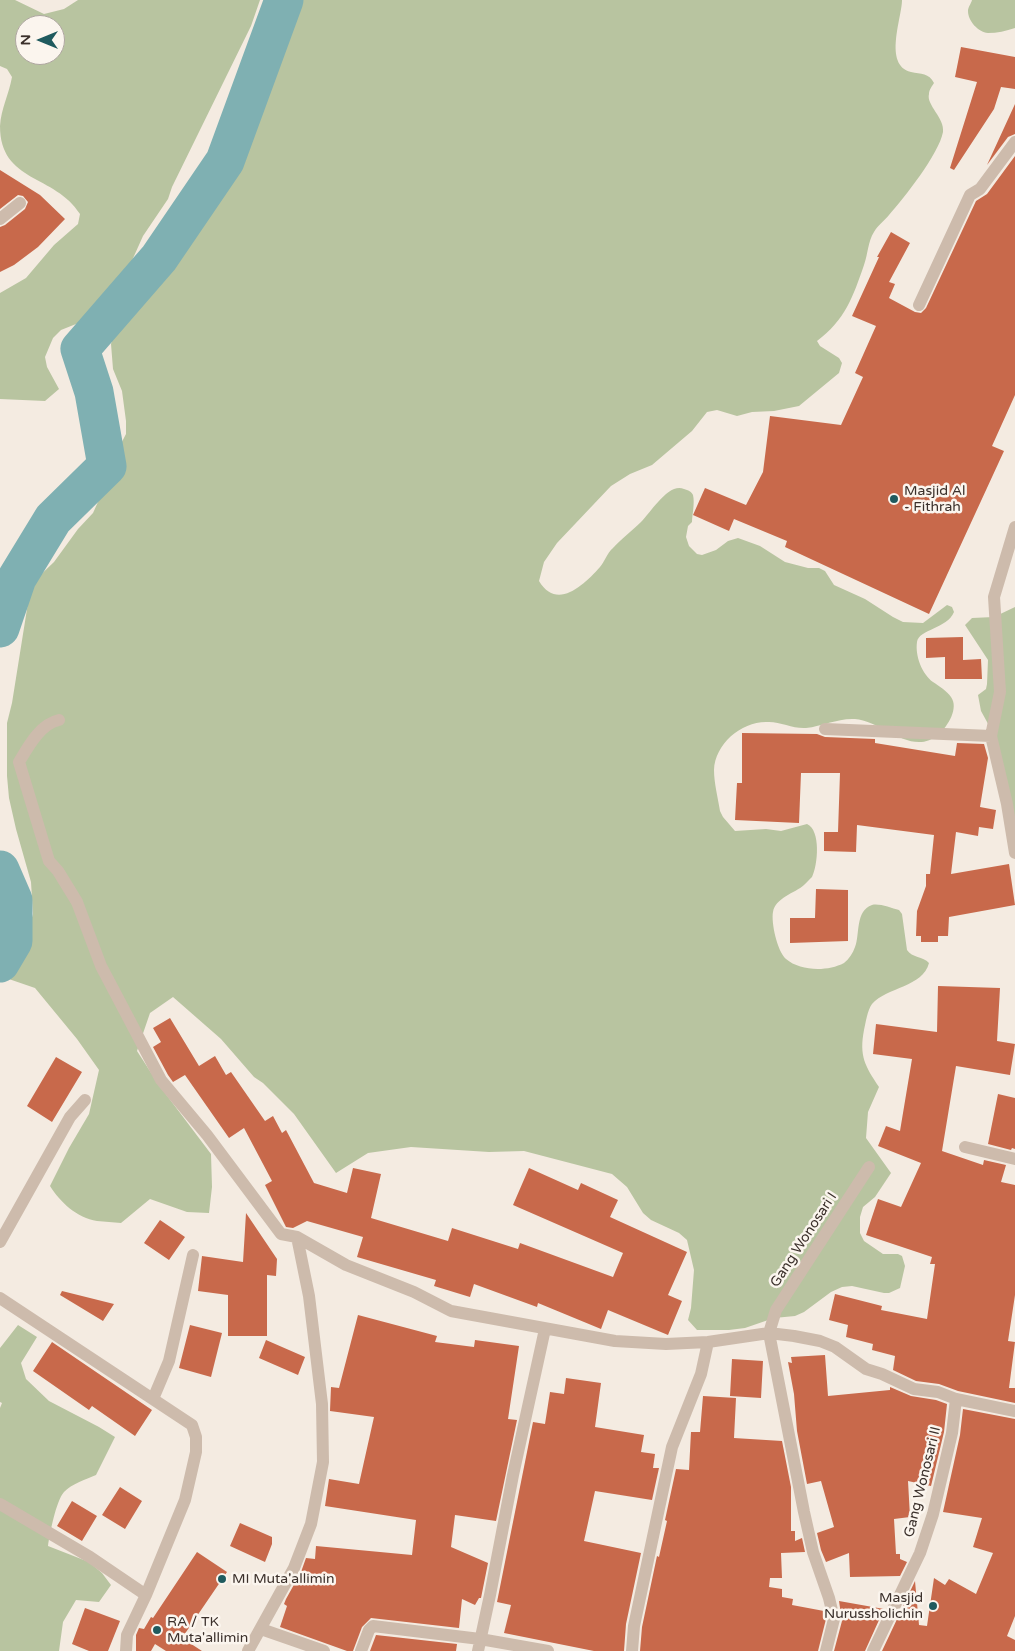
<!DOCTYPE html>
<html>
<head>
<meta charset="utf-8">
<style>
  body { margin:0 }
  #map { position:relative; width:1015px; height:1651px; overflow:hidden; background:#f4ebe1; font-family:"Varela Round",sans-serif }
  canvas { display:block }
  .north { position:absolute; left:15px; top:15px; width:50px; height:50px; box-sizing:border-box; background:#fbf5ee; border:1px solid #aea6a0; border-radius:50%; rotate:270deg; font-size:14px; font-weight:700; line-height:20px; text-align:center; color:#3b302b }
  .north::after { content:''; display:block; margin:auto; width:18px; height:22px; background:#1f5a5e; clip-path:polygon(50% 0,100% 100%,50% 72%,0 100%) }
</style>
</head>
<body>
<div id="map">
<canvas width="1015" height="1651"></canvas>
<div class="north">N</div>
</div>
<script>
const ctx = document.querySelector('canvas').getContext('2d');
ctx.lineJoin = 'round';
function paint(path, color) { ctx.fillStyle = color; ctx.fill(path, 'evenodd'); }
function trace(path, color, width, dash) { ctx.strokeStyle = color; ctx.lineWidth = width; ctx.lineCap = dash ? 'butt' : 'round'; ctx.setLineDash(dash || []); ctx.stroke(path); }
function drawText(font, color, halo, rows, align = 'center') {
  ctx.font = font + ' "Varela Round",sans-serif'; ctx.lineWidth = 5; ctx.setLineDash([]); ctx.textBaseline = 'middle'; ctx.strokeStyle = halo; ctx.fillStyle = color; for (const [text, x, y, turn = 0] of rows) {
    ctx.save(); ctx.translate(x, y); ctx.rotate((+turn || 0) * Math.PI / 180); ctx.textAlign = isNaN(turn) ? turn : align; if (halo) ctx.strokeText(text, 0, 0); ctx.fillText(text, 0, 0); ctx.restore();
  }
}
const green = new Path2D(`
  M0,0H15L44,14L64,9L78,0H260L251,26L172,187L168,199L143,236L130,265L108,292L99,310L81,322L61,330L53,338L45,357L47,367L59,389L45,401L0,399V293L26,278L54,245L78,224L80,214C55,174 0,183 0,126C1,109 9,94 12,77L7,69L0,66ZM25,25H55V55H25Z
  M303,0H902C902,18 883,65 911,72C921,74 929,73 934,83C932,86 929,90 929,94C926,105 945,118 943,132C939,154 904,198 889,215C884,221 878,225 874,232C868,241 868,254 864,265C853,297 845,320 817,341L820,346L839,358L842,363L839,373L799,406L774,411L752,412L737,416L717,410L707,412L692,431L652,465L630,474L611,486L557,543L544,562L539,581C557,611 584,585 600,567C605,561 607,553 613,548C621,539 632,531 641,522C651,512 669,482 684,489C688,490 692,492 693,495C695,503 692,515 692,522L688,526L686,537L689,546L697,554L702,555L716,550L728,541L738,538L760,546L785,562L808,568H819L825,571L834,585L865,599L893,617L903,622L923,623L947,605L952,607L954,612C947,629 919,629 917,642C915,656 922,674 933,682C939,686 947,691 951,697C959,708 948,726 939,734C912,758 883,721 855,719C838,718 823,726 806,728C794,729 781,722 769,722C743,720 715,743 714,770C714,783 718,798 720,811L723,817L735,831L766,829L781,831L807,824C821,830 818,865 812,877C810,879 806,883 804,885C795,893 775,898 773,912C771,922 777,951 786,959C800,971 827,972 844,963C849,959 853,953 855,947C860,934 855,911 872,905C879,903 891,908 899,910L902,914L907,950C912,958 923,956 929,963C923,987 887,987 872,1004C867,1011 866,1022 864,1030C859,1056 865,1066 879,1087L868,1112L866,1138L891,1173L875,1197L863,1207L860,1217V1233L864,1241L883,1254H898L902,1256L905,1266L900,1288L889,1293H884L852,1286L842,1287L831,1292L804,1312L795,1316L774,1318L745,1328L729,1330H697L688,1320L691,1308L694,1270L687,1240L679,1233L651,1220L643,1213L627,1187L612,1174L524,1151L489,1152L411,1147L368,1153L336,1173L294,1114L263,1083L254,1077L221,1039L173,997L150,1013L137,1051L159,1085L211,1154L212,1187L209,1213L187,1212L150,1199L121,1223C113,1222 105,1222 97,1221C77,1218 60,1202 50,1186L69,1148L89,1114L99,1070L77,1039L35,988L3,977L8,965L24,944L33,914L31,882L16,829L9,798L7,776V723L12,703L31,584L54,562L78,529L93,513L102,493L113,459L126,434V421L122,391L113,369L111,344L118,319L168,262L224,191L260,100L279,54L300,11Z
  M972,0H1015V28C1006,31 997,33 988,33C978,32 968,21 968,11C968,7 971,4 972,0Z
  M1015,607V819L992,731L981,711L978,695L986,689L987,684L988,660L965,625L972,618L994,617Z
  M18,1325L37,1337L21,1363L26,1379L49,1401L99,1427L115,1437L96,1475C87,1479 71,1484 64,1492C56,1501 50,1533 48,1546L89,1562L102,1573L111,1585L99,1602L76,1600L63,1622L59,1651H0V1408L2,1403L0,1402V1348Z`);
const river = new Path2D(`
  M0,628L17,578L53,519L107,466L94,392L80,349L159,258L225,161L284,0
  M0,870L13,900V941L0,963`);
const building = new Path2D(`
  M961,47L1015,57V89L1001,87L994,109L954,170L950,168L977,82L955,77Z
  M1015,104V134L1008,137L987,165Z
  M1015,156V395L992,446L1004,451L929,614L785,547L787,541L734,519L729,531L693,515L705,488L746,505L763,472L770,416L841,425L863,377L855,373L876,326L852,316L879,257H877L891,232L910,243L889,282L895,284L889,298L915,312L921,313L926,308L976,201L987,194Z
  M0,170L40,195L65,219L38,247L14,265L0,272V227L5,225L25,209L28,202L23,196L18,195L0,209Z
  M963,637V660L981,659L982,679H945V657L926,658V638Z
  M742,733L817,734L825,737L875,739V743L955,756L957,743L984,744L988,758L980,807L996,810L993,829L979,827L978,836L956,832L951,874L1009,864L1015,905L949,917L948,936H938V942H921V936H916L917,911L926,886V874H930L934,835L857,825L856,852L824,851V832H838L840,773H801L799,823L735,820L737,783H742Z
  M816,889L848,890V941L790,943V918H815Z
  M938,986L1000,988L997,1041L1015,1044L1010,1075L956,1066L942,1151L983,1165L984,1160L1006,1165L1001,1182L1015,1185V1295L1008,1341L1015,1342L1009,1388H1015V1403L958,1391L939,1384L916,1381L893,1370L895,1356L872,1350L873,1344L846,1337L848,1325L829,1320L835,1294L882,1306L881,1310L927,1319L935,1264H930L932,1257L866,1235L878,1199L901,1207L921,1163L878,1146L886,1126L900,1131L912,1059L873,1054L876,1024L937,1032Z
  M170,1018L199,1066L215,1056L226,1075L231,1072L265,1121L273,1116L282,1133L286,1130L314,1183L347,1193L353,1168L381,1174L371,1218L448,1241L452,1228L518,1249L520,1243L613,1277L623,1253L513,1205L529,1168L578,1190L581,1183L618,1200L610,1217L687,1252L668,1295L682,1301L668,1335L608,1310L601,1329L538,1303L537,1307L474,1284L470,1297L434,1286L436,1280L357,1257L363,1237L307,1221L293,1228L286,1227L265,1185L272,1181L244,1128L229,1138L185,1075L173,1082L168,1075L153,1047L161,1042L153,1028Z
  M56,1057L82,1072L52,1122L27,1106Z
  M998,1094L1015,1098V1149L1012,1148L1011,1150L988,1144Z
  M246,1213L277,1259L276,1276L267,1275V1336H228V1295L198,1291L202,1256L243,1262Z
  M160,1220L185,1237L169,1260L144,1243Z
  M62,1291L114,1304L103,1321L60,1295Z
  M358,1315L437,1336L435,1342L474,1347L475,1340L519,1346L508,1419L517,1420L496,1521L455,1515L451,1547L488,1563L481,1598H479L475,1605L462,1599L459,1628L371,1618L362,1627L353,1651H347L280,1627L287,1606L284,1604L286,1599L301,1572L306,1558L315,1559L316,1546L412,1555L416,1520L325,1506L329,1479L359,1484L374,1417L330,1411L331,1387L339,1388Z
  M190,1325L222,1333L211,1377L179,1368Z
  M266,1340L305,1357L298,1375L259,1358Z
  M52,1342L152,1410L135,1436L92,1406L89,1410L33,1371Z
  M825,1355L828,1396L890,1390V1387L911,1396L936,1400L947,1404L944,1432L931,1486L908,1481L910,1517L894,1519L896,1554H900V1559L907,1562L900,1576L850,1577L849,1553L826,1562L821,1550L817,1533L834,1527L821,1481L807,1484L797,1431L794,1394L788,1362L792,1363L791,1357Z
  M732,1359L763,1361L761,1398L730,1396Z
  M566,1378L601,1383L595,1427L644,1435L641,1452L655,1454L653,1468H659L652,1500L595,1491L584,1541L641,1553L626,1624L624,1651H594L504,1633L511,1605L497,1602L533,1422L545,1424L550,1392L564,1394Z
  M703,1396L736,1398L734,1438L782,1441L791,1487V1531H795V1541L802,1538L805,1552L781,1553L782,1578H770L769,1587L782,1589V1597L793,1599L792,1605L824,1611L826,1619L818,1651H640L642,1627L657,1556L659,1557L667,1521L665,1520L676,1469L689,1470L691,1432H700Z
  M963,1409L1015,1419V1616L1007,1636L1015,1640V1651H882L915,1581L919,1625L927,1626L934,1578L945,1585L949,1579L976,1594L993,1553L973,1547L982,1518L943,1512L960,1435Z
  M120,1487L142,1501L125,1529L102,1515Z
  M72,1501L97,1516L82,1541L57,1526Z
  M240,1523L272,1537V1544L265,1562L230,1546Z
  M197,1552L227,1572L182,1638L202,1651H166L155,1644L151,1651H136V1635L139,1628L144,1629L151,1617L153,1618Z
  M839,1601L884,1609L865,1651H834L842,1621Z
  M85,1608L120,1621L108,1651H89L72,1644Z
  M376,1635L457,1644L456,1651H370Z`);
const lane = new Path2D(`
  M919,305L970,195L980,189L1015,142`);
const street = new Path2D(`
  M0,219L20,203
  M1015,527L994,597L1000,692L991,736L1007,804L1015,853
  M59,720C40,724 28,747 19,762L49,861L58,871L77,902L101,966L161,1080L207,1135L281,1234L297,1237L346,1265L414,1292L451,1311L615,1341L666,1344L708,1342L769,1333L794,1336L820,1341L835,1347L866,1369L882,1374L914,1389L938,1392L956,1399L1015,1411
  M825,729L991,736
  M965,1147L1015,1159
  M0,1242L70,1117L85,1100
  M0,1298L192,1425L196,1437V1452L185,1500L146,1595L127,1635L126,1651
  M153,1399L169,1361L193,1255
  M0,1504L90,1557L146,1595
  M261,1629L324,1651
  M248,1651L294,1568L311,1524L323,1462L322,1404L309,1296L297,1237
  M361,1651L369,1630L373,1626L480,1639L548,1651
  M478,1651L490,1595L513,1475L545,1329
  M632,1651L634,1626L672,1447L701,1374L708,1342
  M826,1651L834,1619L829,1598L813,1552L804,1512L769,1333L776,1310L869,1167
  M873,1651L920,1553L933,1514L952,1433L956,1399`);
const markers = [
  [894,499,5,"#1f5a5e"],
  [222,1579,5,"#1f5a5e"],
  [933,1606,5,"#1f5a5e"],
  [157,1630,5,"#1f5a5e"]
];
const poiNames = [
  ["Masjid Al",904,491],
  ["- Fithrah",904,507],
  ["MI Muta'allimin",232,1579],
  ["Masjid",923,1598,"right"],
  ["Nurussholichin",923,1614,"right"],
  ["RA / TK",167,1622],
  ["Muta'allimin",167,1638]
];
const streetNames = [
  ["Gang Wonosari I",804,1240,-57],
  ["Gang Wonosari II",923,1482,-76]
];
paint(green, '#b8c4a0');
trace(river, '#7fb0b2', 39);
paint(building, '#c8694b');
trace(lane, '#cdbbac', 12);
trace(street, '#cdbbac', 12);
for (const [x, y, r, color] of markers) { const dot = new Path2D(); dot.arc(x, y, r, 0, 2 * Math.PI); ctx.fillStyle = color; ctx.fill(dot); trace(dot, '#fbf5ee', 2); }
drawText('14px', '#3b302b', '#fbf5ee', poiNames, 'left');
drawText('14px', '#3b302b', '#fbf5ee', streetNames);
</script>
</body>
</html>
